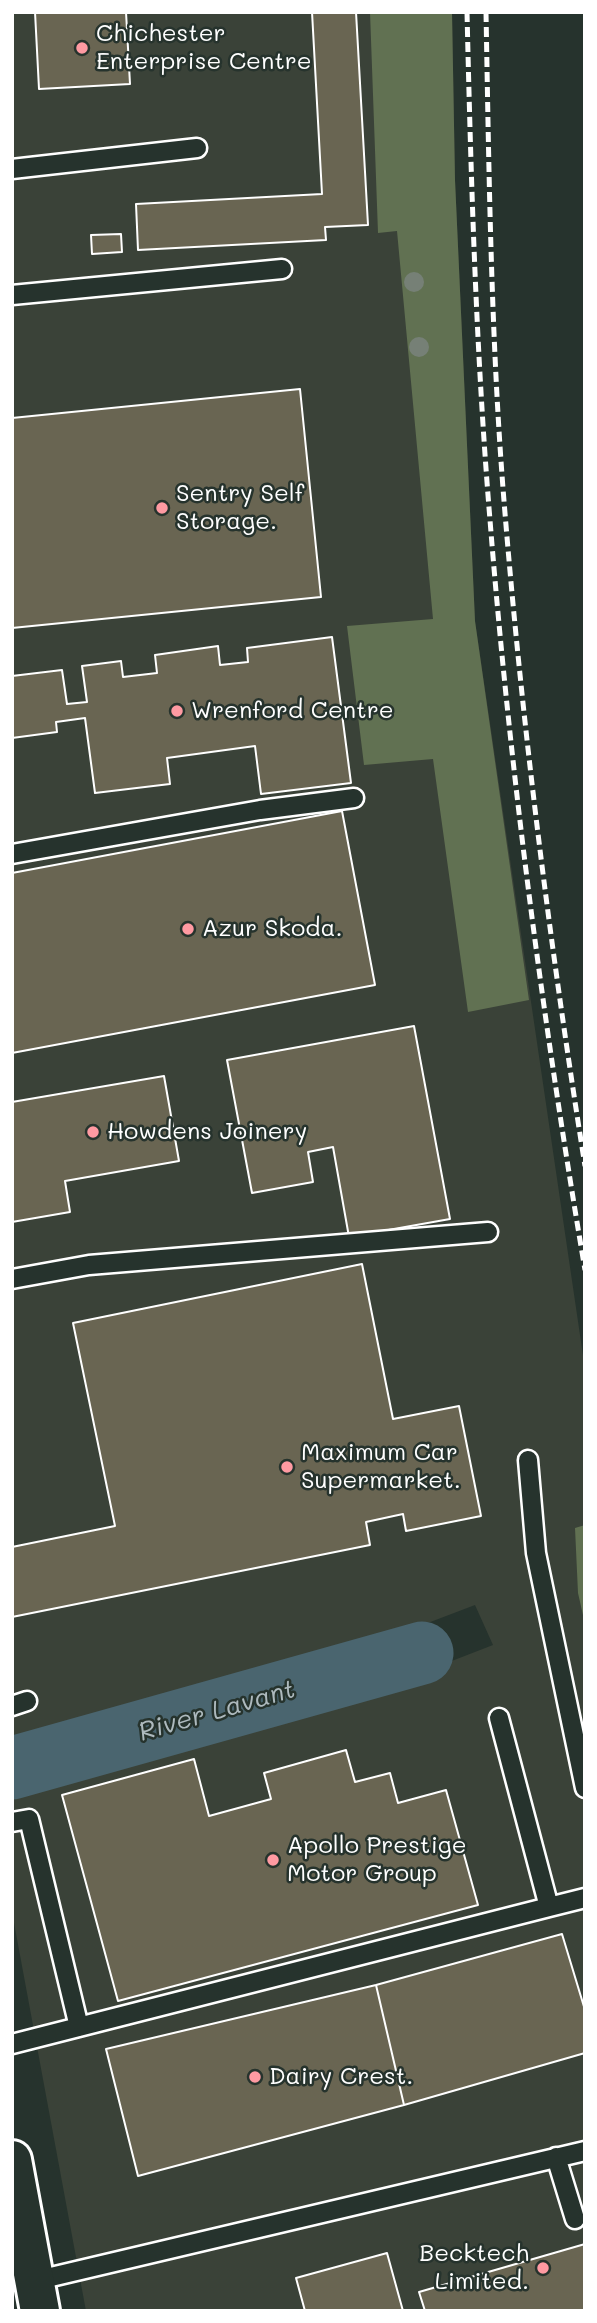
<!DOCTYPE html>
<html>
<head>
<meta charset="utf-8">
<style>
  body { margin:0 }
  #map { position:relative; width:597px; height:2323px; overflow:hidden; background:#26332d; font-family:Mali,sans-serif }
  canvas { display:block }
  .frame { position:absolute; inset:0; border:14px solid #fff; pointer-events:none }
</style>
</head>
<body>
<div id="map">
<canvas width="597" height="2323"></canvas>
<div class="frame"></div>
</div>
<script>
const ctx = document.querySelector('canvas').getContext('2d');
ctx.lineJoin = 'round';
function paint(path, color) { ctx.fillStyle = color; ctx.fill(path, 'evenodd'); }
function trace(path, color, width, dash) { ctx.strokeStyle = color; ctx.lineWidth = width; ctx.lineCap = dash ? 'butt' : 'round'; ctx.setLineDash(dash || []); ctx.stroke(path); }
function drawText(font, color, halo, rows, align = 'center') {
  ctx.font = font + ' Mali,sans-serif'; ctx.lineWidth = 5; ctx.setLineDash([]); ctx.textBaseline = 'middle'; ctx.strokeStyle = halo; ctx.fillStyle = color; for (const [text, x, y, turn = 0] of rows) {
    ctx.save(); ctx.translate(x, y); ctx.rotate((+turn || 0) * Math.PI / 180); ctx.textAlign = isNaN(turn) ? turn : align; if (halo) ctx.strokeText(text, 0, 0); ctx.fillText(text, 0, 0); ctx.restore();
  }
}
const built = new Path2D(`
  M12,12H452L455,180L475,621L585,1369V2311H86L12,1912V1796L346,1702L493,1645L475,1605L249,1691L12,1750Z`);
const green = new Path2D(`
  M370,12H452L455,180L475,621L529,1000L468,1012L433,759L364,765L347,626L433,619L397,231L378,233Z
  M585,1525V1624L578,1593L575,1528Z`);
const river = new Path2D(`
  M12,1768L422,1653`);
const building = new Path2D(`
  M35,12H126L130,84L39,89Z
  M312,12H356L368,225L325,227L326,240L138,250L136,204L322,194Z
  M121,234L122,252L92,254L91,235Z
  M300,389L321,597L12,628V418Z
  M332,637L351,783L261,794L255,746L167,758L170,784L95,793L85,718L56,722L57,732L12,738V676L62,670L67,704L87,702L82,666L121,661L123,677L157,673L155,655L218,646L220,665L248,662L247,648Z
  M342,811L375,985L12,1053V873Z
  M414,1026L450,1219L349,1237L333,1147L308,1152L313,1182L252,1193L227,1060Z
  M164,1076L179,1161L65,1181L70,1212L12,1222V1102Z
  M362,1264L393,1419L459,1406L481,1516L406,1531L403,1514L366,1522L370,1545L12,1617V1547L115,1526L73,1323Z
  M346,1750L355,1782L390,1773L398,1803L446,1790L478,1905L118,2001L62,1795L194,1759L209,1816L271,1799L264,1773Z
  M562,1934L585,2010V2053L404,2105L376,1985Z
  M376,1985L404,2105L138,2176L106,2049Z
  M585,2244V2311H425L419,2292Z
  M387,2253L403,2311H305L296,2278Z`);
const service = new Path2D(`
  M12,169L197,148
  M12,295L282,269
  M12,854L260,810L354,798
  M12,1279L89,1265L488,1232
  M528,1460L536,1553L585,1788
  M12,1706L27,1701
  M12,1822L29,1819L79,2027
  M549,1907L585,1898
  M12,2044L549,1907L499,1718
  M556,2157L575,2219
  M34,2281L585,2151`);
const tertiary = new Path2D(`
  M12,2160L40,2311`);
const rail = new Path2D(`
  M467,12C471,181 476,351 490,520C510,771 543,1022 585,1270
  M486,12C489,175 491,339 504,501C522,724 550,946 585,1166`);
const trees = [
  [414,282],
  [419,347]
];
const markers = [
  [82,48,7,"#ff9aa2"],
  [162,508,7,"#ff9aa2"],
  [177,711,7,"#ff9aa2"],
  [188,929,7,"#ff9aa2"],
  [93,1132,7,"#ff9aa2"],
  [287,1467,7,"#ff9aa2"],
  [273,1860,7,"#ff9aa2"],
  [255,2077,7,"#ff9aa2"],
  [543,2268,7,"#ff9aa2"]
];
const poiNames = [
  ["Chichester",96,34],
  ["Enterprise Centre",96,62],
  ["Sentry Self",176,494],
  ["Storage.",176,522],
  ["Wrenford Centre",191,711],
  ["Azur Skoda.",202,929],
  ["Howdens Joinery",107,1132],
  ["Maximum Car",301,1453],
  ["Supermarket.",301,1481],
  ["Apollo Prestige",287,1846],
  ["Motor Group",287,1874],
  ["Dairy Crest.",269,2077],
  ["Becktech",529,2254,"right"],
  ["Limited.",529,2282,"right"]
];
const waterNames = [
  ["River Lavant",217,1711,-16]
];
paint(built, '#3a4238');
paint(green, '#617152');
trace(river, '#4a656f', 63);
paint(building, '#696552');
trace(building, '#fff', 2);
trace(service, '#fff', 23);
trace(tertiary, '#fff', 44);
trace(service, '#26332d', 18);
trace(tertiary, '#26332d', 38);
trace(rail, '#fff', 5, [10, 5]);
ctx.fillStyle = '#768076';
for (const [x, y] of trees) { ctx.beginPath(); ctx.arc(x, y, 10, 0, 2 * Math.PI); ctx.fill(); }
for (const [x, y, r, color] of markers) { const dot = new Path2D(); dot.arc(x, y, r, 0, 2 * Math.PI); ctx.fillStyle = color; ctx.fill(dot); trace(dot, '#26332d', 2.5); }
drawText('24px', '#fff', '#26332d', poiNames, 'left');
drawText('italic 26px', '#aebabe', '#26332d', waterNames);
</script>
</body>
</html>
